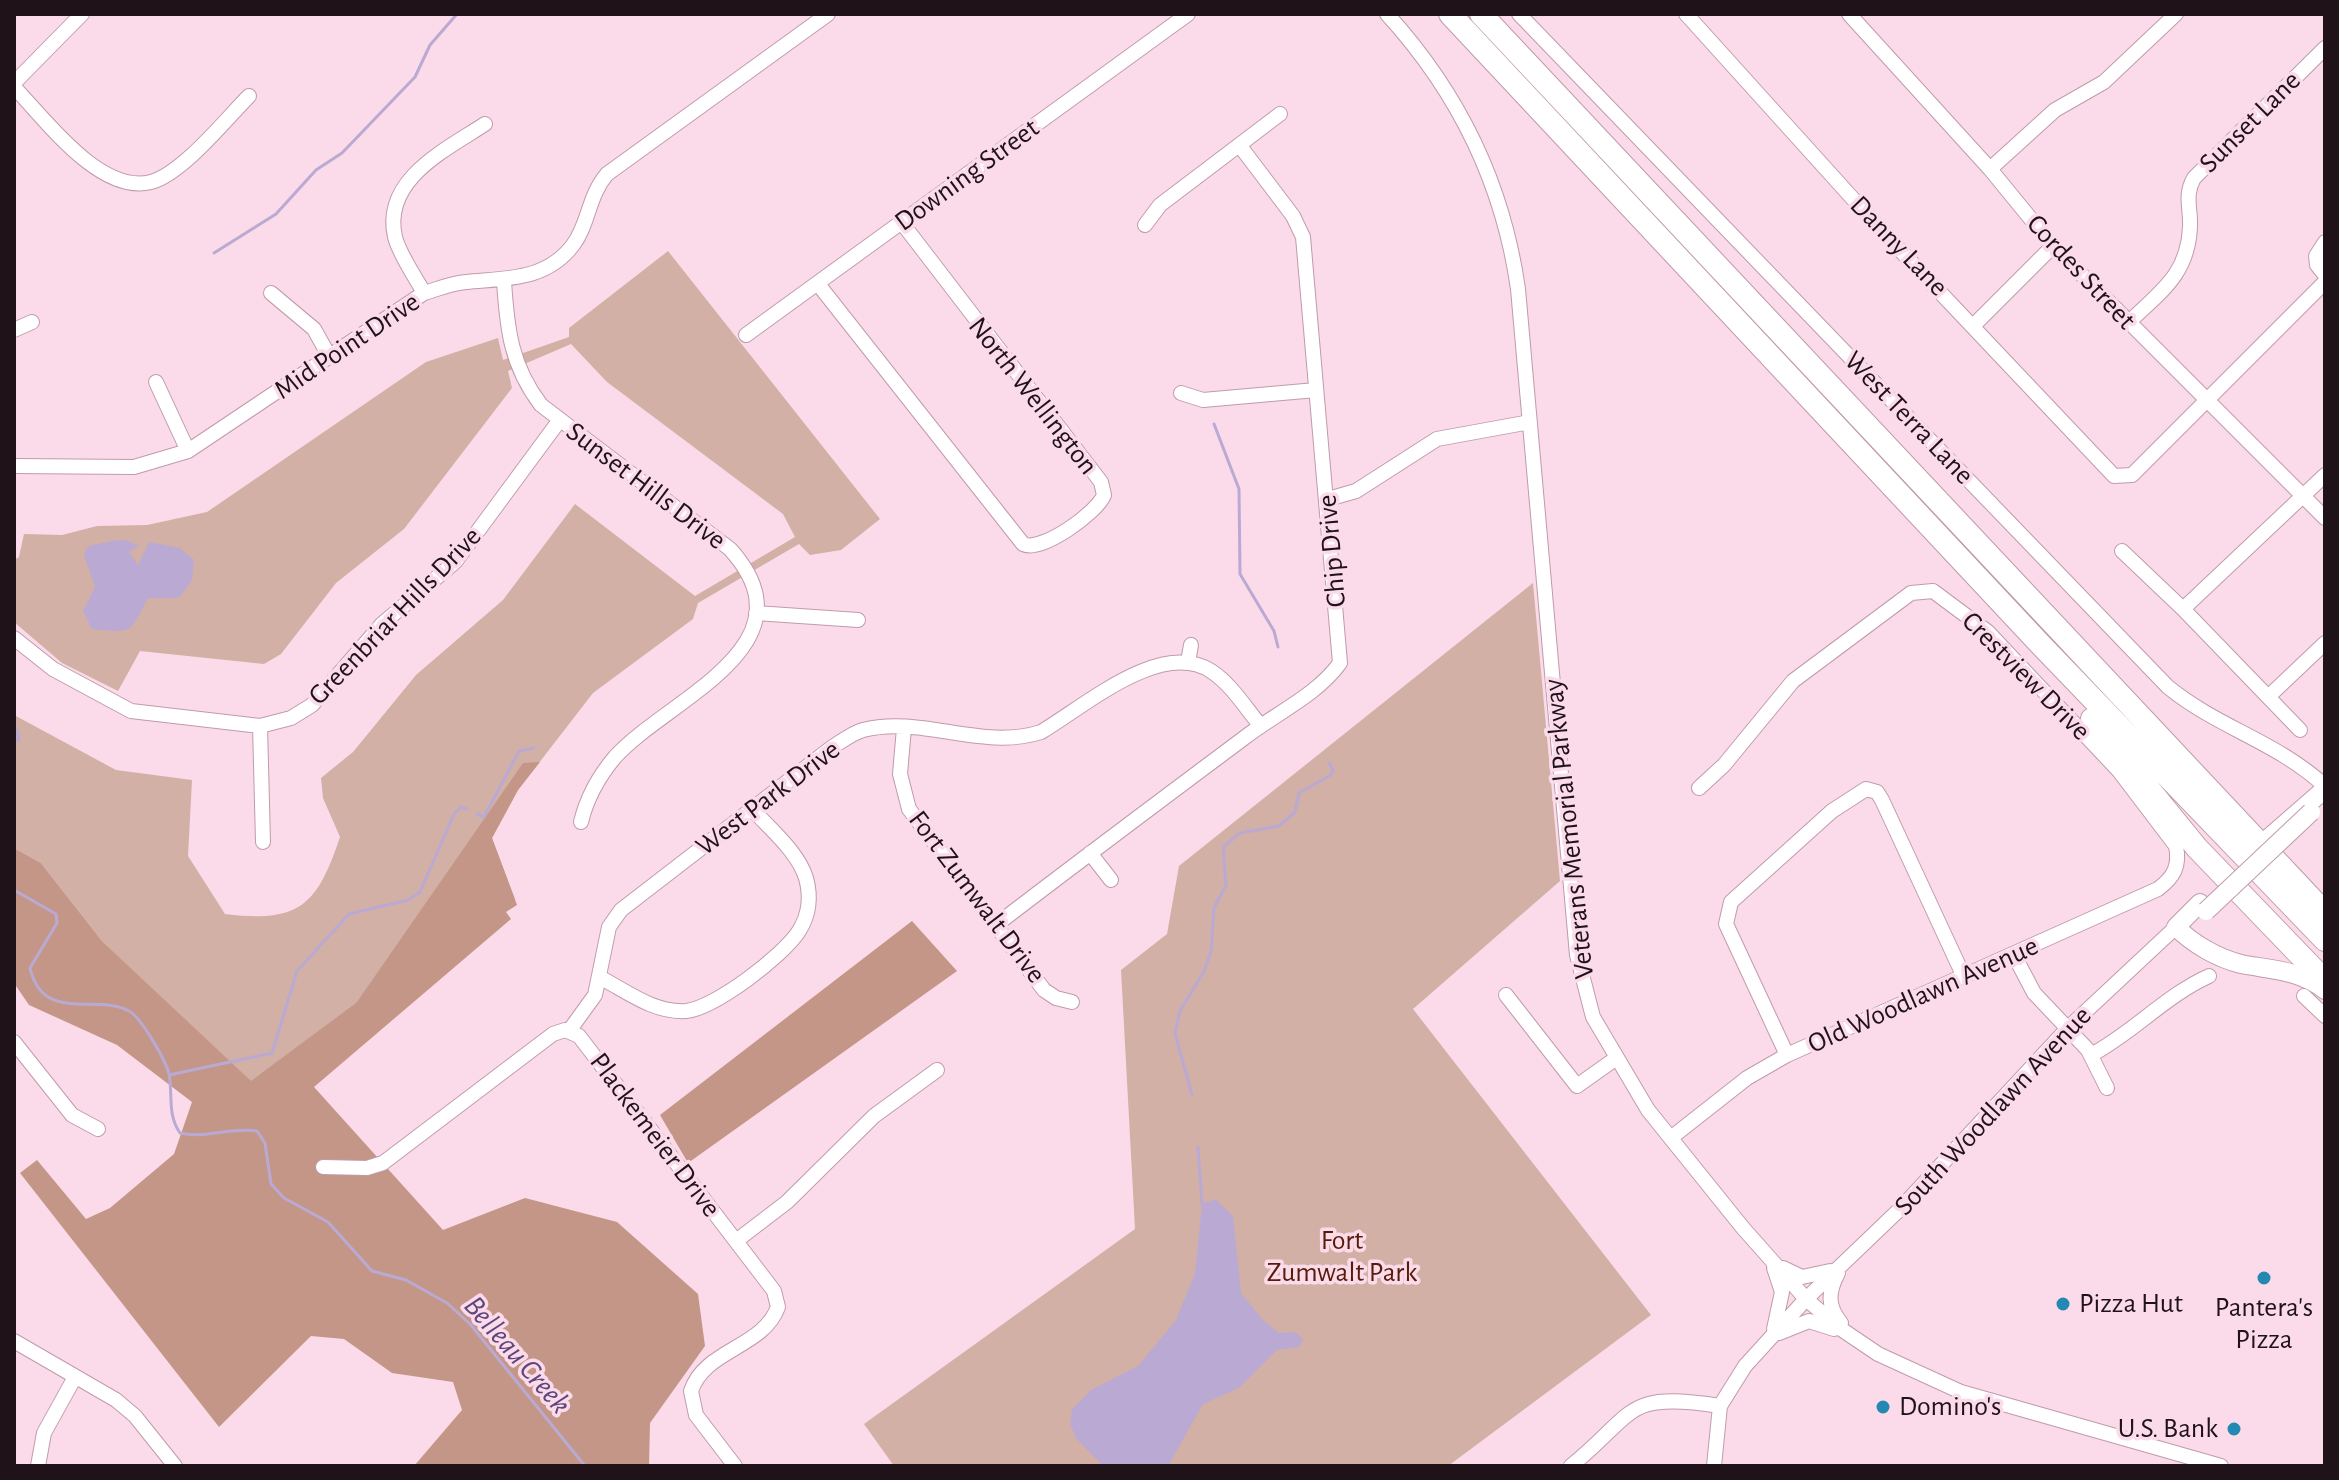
<!DOCTYPE html>
<html>
<head>
<meta charset="utf-8">
<style>
  body { margin:0 }
  #map { position:relative; width:2339px; height:1480px; overflow:hidden; background:#fbdbe9; font-family:"Alegreya Sans",sans-serif }
  canvas { display:block }
  .frame { position:absolute; inset:0; border:16px solid #201219; pointer-events:none }
</style>
</head>
<body>
<div id="map">
<canvas width="2339" height="1480"></canvas>
<div class="frame"></div>
</div>
<script>
const ctx = document.querySelector('canvas').getContext('2d');
ctx.lineJoin = 'round';
function paint(path, color) { ctx.fillStyle = color; ctx.fill(path, 'evenodd'); }
function trace(path, color, width, dash) { ctx.strokeStyle = color; ctx.lineWidth = width; ctx.lineCap = dash ? 'butt' : 'round'; ctx.setLineDash(dash || []); ctx.stroke(path); }
function drawText(font, color, halo, rows, align = 'center') {
  ctx.font = font + ' "Alegreya Sans",sans-serif'; ctx.lineWidth = 7; ctx.setLineDash([]); ctx.textBaseline = 'middle'; ctx.strokeStyle = halo; ctx.fillStyle = color; for (const [text, x, y, turn = 0] of rows) {
    ctx.save(); ctx.translate(x, y); ctx.rotate((+turn || 0) * Math.PI / 180); ctx.textAlign = isNaN(turn) ? turn : align; if (halo) ctx.strokeText(text, 0, 0); ctx.fillText(text, 0, 0); ctx.restore();
  }
}
const green = new Path2D(`
  M668,251L880,519L841,550L810,555L799,544L698,603L693,619L593,693L518,790L492,838L515,899L353,1005L251,1082L102,941L41,863L14,848V715L116,770L192,780L188,856L225,914C299,923 317,906 340,837L323,798L321,778L353,752L416,675L503,600L575,504L695,596L795,537L783,514L607,382L571,344L508,371L512,388L404,529L336,583L281,654L264,664L140,651L118,691L62,663L14,622V560L19,557L24,534L62,535L97,526L147,525L207,512L426,362L498,338L503,360L569,337V328Z
  M1533,583L1560,881L1413,1009L1651,1315L1448,1466H894L864,1424L1135,1229L1121,970L1167,934L1179,866Z`);
const forest = new Path2D(`
  M540,762L518,790L492,838L517,905L506,912L511,919L314,1087L443,1230L525,1198L617,1222L698,1294L705,1346L650,1423L649,1466H414L462,1410L453,1382L392,1373L344,1339L311,1336L219,1427L20,1173L37,1160L86,1219L110,1208L174,1154L192,1102L117,1045L29,1005L14,983V848L41,863L102,941L251,1081L357,1002L523,763Z
  M912,921L957,971L688,1163L660,1115Z`);
const water = new Path2D(`
  M118,540H126L139,546L129,552L138,565L149,542L180,548L194,560L192,580L179,598H148C129,633 136,633 92,629L83,611L95,587L84,555L88,546Z
  M1215,1199L1233,1216L1241,1293L1263,1320L1279,1333L1296,1332L1303,1340L1299,1347L1277,1350L1239,1388L1203,1404L1168,1466H1103L1076,1438L1070,1424L1072,1409L1091,1390L1138,1366L1176,1320L1195,1273L1202,1204Z`);
const stream = new Path2D(`
  M214,253L276,214L316,170L342,153L415,77L430,45L457,14
  M1214,424L1239,489L1240,574L1274,631L1278,647
  M14,740H19L17,730
  M477,814L484,817L519,751L534,748
  M14,890L56,914L57,923L30,968C43,1024 96,993 129,1011C141,1017 166,1061 169,1074C173,1095 167,1114 180,1133C205,1139 230,1127 257,1131L265,1143L271,1184L284,1198L328,1222L372,1271L406,1280L447,1303L470,1324L585,1466
  M169,1075L272,1053L297,971L349,914L408,900L420,892L454,814L461,807L467,809
  M1192,1095L1175,1033L1180,1011L1203,973L1211,952L1214,908L1226,885L1223,847L1240,833L1279,826L1295,812L1299,793L1331,775L1333,770L1329,763
  M1198,1147L1202,1204`);
const minor = new Path2D(`
  M1387,14C1459,93 1503,183 1518,289L1577,955L1593,1017L1648,1110L1743,1228L1806,1299L1841,1329L1878,1354L1961,1392L2221,1466
  M1519,14L2168,687C2220,729 2274,740 2325,786
  M1686,14L1882,231L2114,476L2132,475L2325,282
  M1849,14L1990,169L2053,246L2325,518
  M14,83L82,14
  M14,87C45,119 100,195 151,182C182,174 226,119 249,96
  M1990,169L2055,110L2104,82L2176,14
  M1145,225L1160,205L1280,114
  M2325,242L2316,256L2317,265L2325,275
  M504,281C507,329 511,366 541,405L730,549C818,646 667,699 615,757C599,776 587,797 581,822
  M818,284L1023,544C1041,553 1097,513 1104,495L1101,482L902,223
  M271,293L314,329L329,356
  M424,293C415,276 400,256 395,237C382,180 445,150 485,124
  M2128,323C2160,292 2188,275 2190,227C2191,209 2184,195 2194,178L2325,48
  M1974,325L2053,246
  M14,330L32,322
  M746,335L1188,14
  M156,382L188,451
  M1181,393L1203,400L1316,390
  M14,466L134,467L188,451L424,293C438,289 452,283 466,282C505,278 546,281 573,245C589,224 588,196 607,174L828,14
  M1328,499L1356,491L1437,439L1530,422
  M2122,551L2183,609L2300,730
  M2183,609L2325,475
  M756,613L858,620
  M14,638L53,669L131,711L260,726L291,718L312,705L382,624L455,562L559,421
  M1188,662L1191,645
  M2268,697L2325,643
  M260,726L263,842
  M904,728L900,774L909,809L1044,990L1056,998L1072,1002
  M1090,853L1111,880
  M996,925C1078,862 1161,800 1244,738C1276,713 1316,696 1340,663L1303,237L1293,216L1240,146
  M2014,955L2034,993L2088,1050L2107,1088
  M601,978C628,992 654,1013 686,1011C715,1008 783,956 799,931C809,915 811,896 806,878C798,852 771,830 753,810
  M1506,995L1577,1086L1615,1059
  M2304,996L2325,1016
  M569,1031L595,995L609,927L621,910L831,748C841,742 852,733 863,730C922,715 982,751 1041,732C1085,706 1161,639 1211,671C1231,684 1245,707 1260,725
  M14,1042L72,1115L98,1129
  M1787,1055L1726,924L1731,902L1832,811L1866,789L1877,792L1882,800L1964,977
  M2091,1055C2134,1032 2165,996 2209,976
  M1672,1137L1747,1078L1787,1055L2158,889C2174,877 2180,866 2176,846L2119,771L1988,632L1933,591L1911,593L1793,681L1724,765L1699,788
  M323,1167L367,1168L383,1163L553,1034L565,1030L579,1036L774,1291L778,1307C763,1348 705,1349 691,1391L696,1415L735,1466
  M736,1241L787,1202L874,1116L937,1070
  M1774,1268L1782,1292L1774,1329
  M1783,1268L1802,1277L1830,1271
  M1838,1273C1828,1292 1827,1306 1841,1323
  M1779,1333L1809,1321L1834,1329
  M14,1341L116,1400L135,1416L175,1466
  M38,1466L44,1433L75,1377
  M1571,1466C1637,1412 1624,1391 1720,1406
  M1714,1466L1720,1406L1745,1366L1806,1299L1900,1209L2068,1028L2176,927`);
const major = new Path2D(`
  M2263,843L2325,789
  M2200,903L2176,927C2193,944 2217,958 2241,964C2272,970 2300,970 2325,990`);
const highway = new Path2D(`
  M1450,14L2040,644L2325,940
  M1481,14L2325,913
  M2092,719L2197,848L2325,981`);
const majorBridge = new Path2D(`
  M2206,911L2311,812`);
const markers = [
  [2264,1278,8,"#2388b2"],
  [2063,1304,8,"#2388b2"],
  [1883,1407,8,"#2388b2"],
  [2234,1429,8,"#2388b2"]
];
const streetNames = [
  ["Sunset Lane",2250,122,-45],
  ["Downing Street",967,175,-36],
  ["Danny Lane",1899,246,46],
  ["Cordes Street",2081,272,47],
  ["Mid Point Drive",347,346,-34],
  ["North Wellington",1033,396,52],
  ["West Terra Lane",1909,418,46],
  ["Sunset Hills Drive",646,486,37],
  ["Chip Drive",1332,551,-95],
  ["Greenbriar Hills Drive",395,616,-46],
  ["Crestview Drive",2026,676,45],
  ["West Park Drive",768,798,-37],
  ["Veterans Memorial Parkway",1569,829,-96],
  ["Fort Zumwalt Drive",977,897,53],
  ["Old Woodlawn Avenue",1923,995,-24],
  ["South Woodlawn Avenue",1993,1111,-47],
  ["Plackemeier Drive",655,1135,53]
];
const parkNames = [
  ["Fort",1342,1241],
  ["Zumwalt Park",1342,1273]
];
const poiNames = [
  ["Pizza Hut",2079,1304],
  ["Pantera's",2264,1308,"center"],
  ["Pizza",2264,1340,"center"],
  ["Domino's",1899,1407],
  ["U.S. Bank",2218,1429,"right"]
];
const waterNames = [
  ["Belleau Creek",517,1355,49]
];
paint(green, '#d2b0a5');
paint(forest, '#c49687');
paint(water, '#baaad3');
trace(stream, '#baaad3', 3);
trace(minor, '#c09bab', 16);
trace(major, '#c09bab', 20);
trace(highway, '#c09bab', 24);
trace(minor, '#fff', 14);
trace(major, '#fff', 18);
trace(highway, '#fff', 22);
trace(majorBridge, '#c09bab', 20, []);
trace(majorBridge, '#fff', 18);
for (const [x, y, r, color] of markers) { const dot = new Path2D(); dot.arc(x, y, r, 0, 2 * Math.PI); ctx.fillStyle = color; ctx.fill(dot); trace(dot, '#fbdbe9', 3); }
drawText('28px', '#201219', '#fbdbe9', streetNames);
drawText('28px', '#561c09', '#fbdbe9', parkNames);
drawText('28px', '#201219', '#fbdbe9', poiNames, 'left');
drawText('italic 30px', '#5d467c', '#fbdbe9', waterNames);
</script>
</body>
</html>
